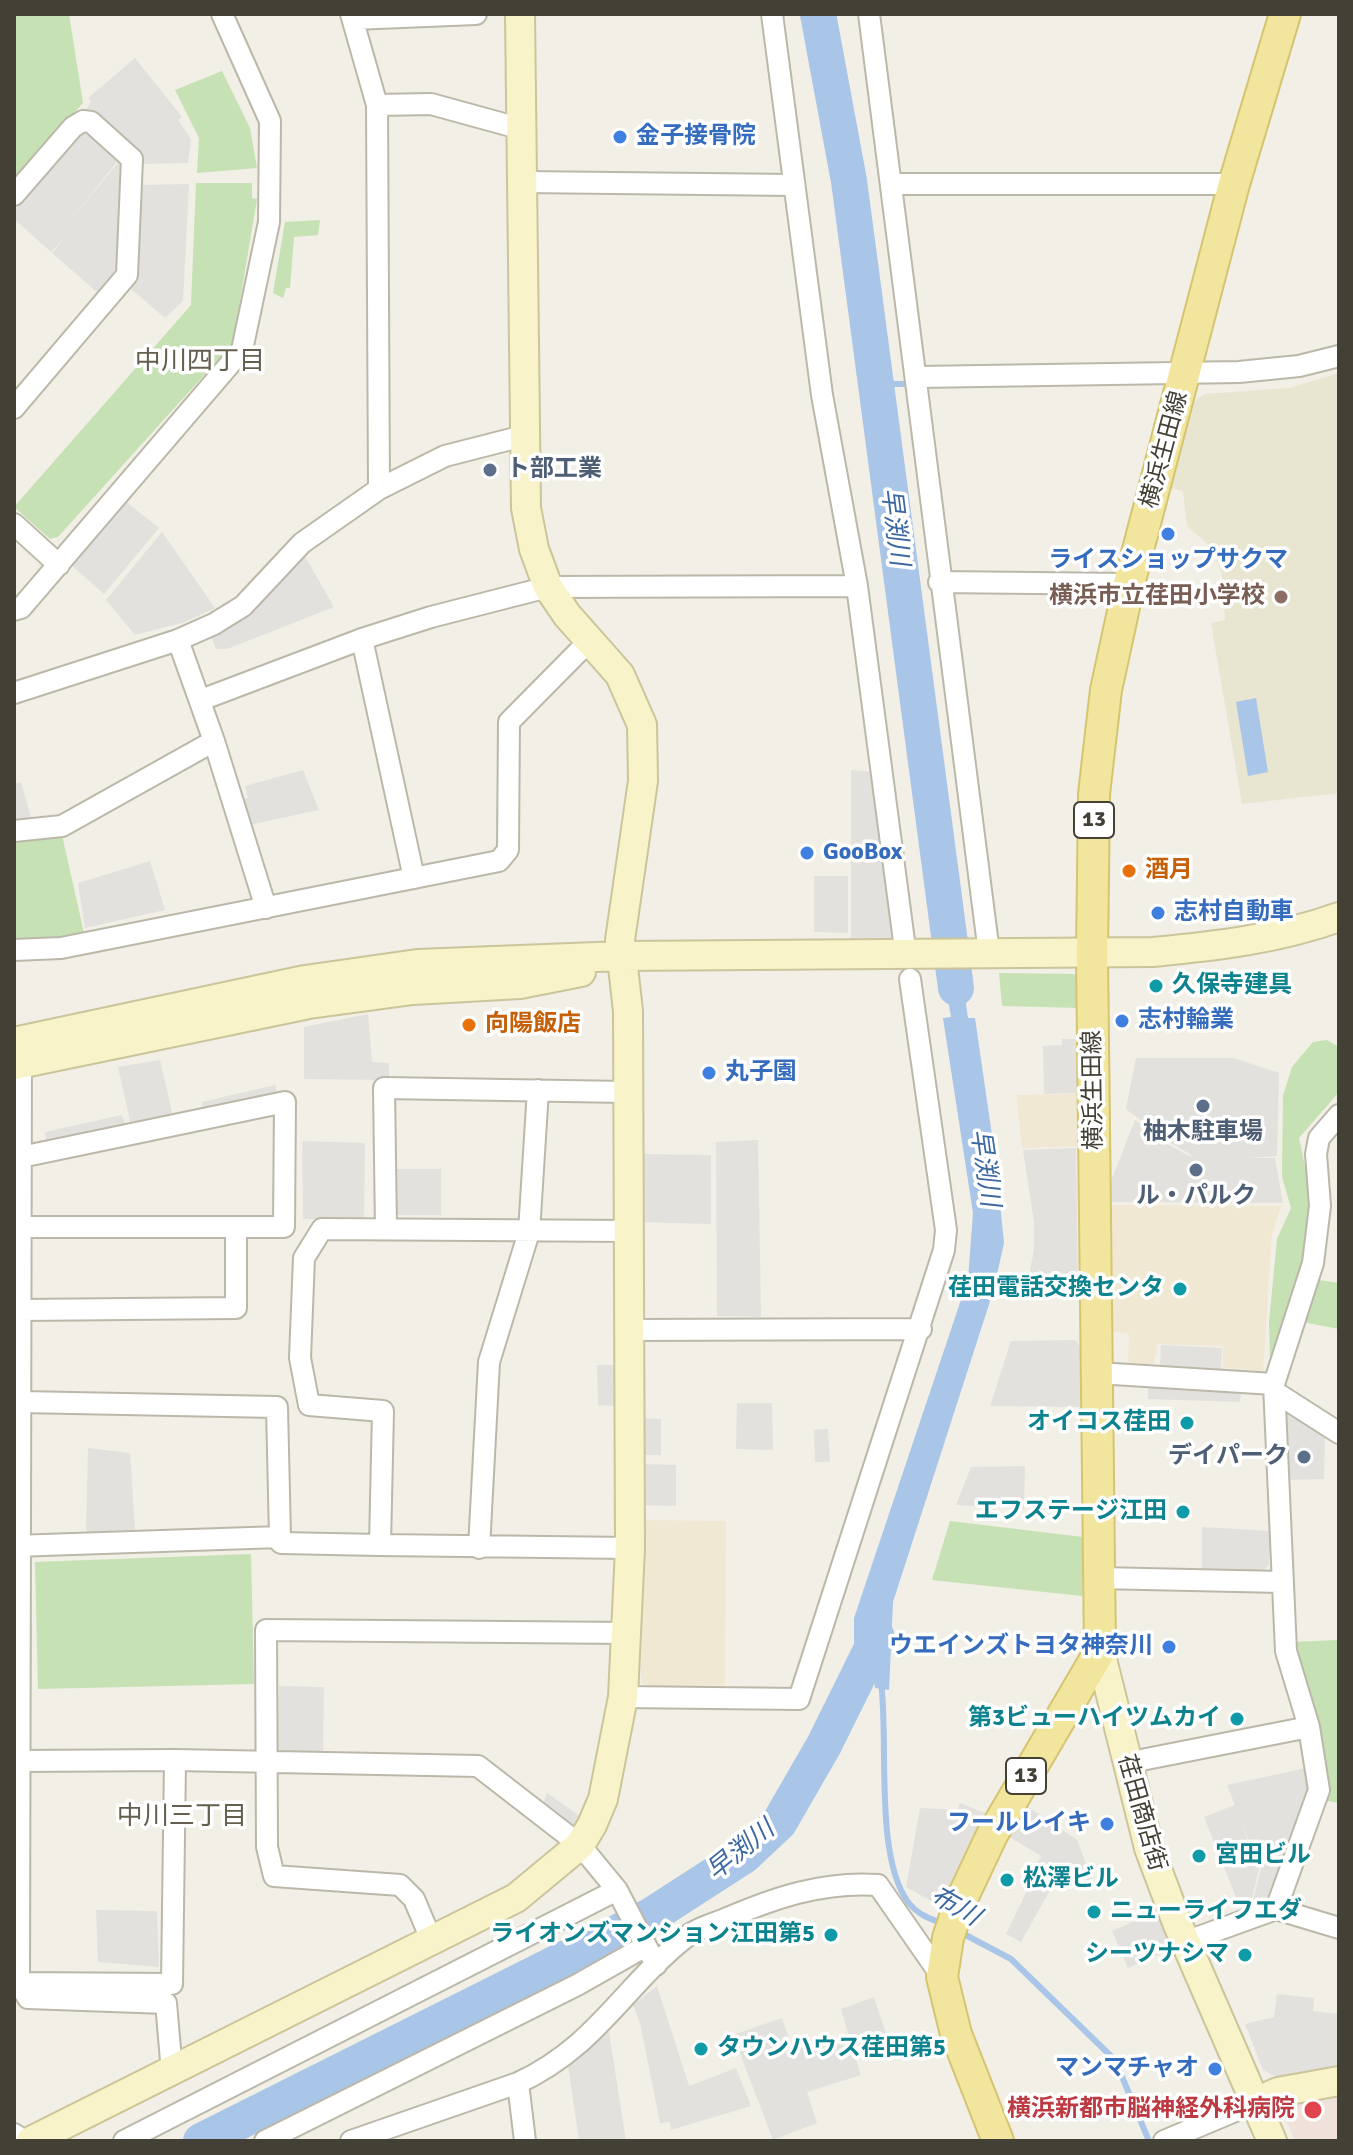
<!DOCTYPE html>
<html>
<head>
<meta charset="utf-8">
<style>
  body { margin:0 }
  #map { position:relative; width:1353px; height:2155px; overflow:hidden; background:#f1efe6; font-family:Signika,sans-serif }
  canvas { display:block }
  .frame { position:absolute; inset:0; border:16px solid #434036; pointer-events:none }
</style>
</head>
<body>
<div id="map">
<canvas width="1353" height="2155"></canvas>
<div class="frame"></div>
</div>
<script>
const ctx = document.querySelector('canvas').getContext('2d');
ctx.lineJoin = 'round';
function paint(path, color) { ctx.fillStyle = color; ctx.fill(path, 'evenodd'); }
function trace(path, color, width, dash) { ctx.strokeStyle = color; ctx.lineWidth = width; ctx.lineCap = dash ? 'butt' : 'round'; ctx.setLineDash(dash || []); ctx.stroke(path); }
function drawText(font, color, halo, rows, align = 'center') {
  ctx.font = font + ' Signika,"Noto Sans JP",sans-serif'; ctx.lineWidth = 7; ctx.setLineDash([]); ctx.textBaseline = 'middle'; ctx.strokeStyle = halo; ctx.fillStyle = color; for (const [text, x, y, turn = 0] of rows) {
    ctx.save(); ctx.translate(x, y); ctx.rotate((+turn || 0) * Math.PI / 180); ctx.textAlign = isNaN(turn) ? turn : align; if (halo) ctx.strokeText(text, 0, 0); ctx.fillText(text, 0, 0); ctx.restore();
  }
}
const commercial = new Path2D(`
  M1084,1094V1146L1022,1148L1016,1095Z
  M1112,1205L1281,1206L1272,1235L1263,1371L1223,1368V1346L1158,1344L1153,1366L1128,1364L1129,1334L1113,1332Z
  M644,1520L726,1521L725,1685L648,1687L641,1682Z`);
const education = new Path2D(`
  M1339,373V793L1242,804L1211,623L1225,620L1222,573L1210,546L1187,526L1183,491L1170,488L1195,400L1205,394L1289,388Z`);
const medical = new Path2D(`
  M1339,2093V2141H1295L1286,2120L1288,2100Z`);
const green = new Path2D(`
  M14,14H69L83,103L14,180Z
  M222,71L250,128L257,168L197,173L199,138L175,90Z
  M196,183H252V198L257,199L233,343L58,537L50,539L14,507L191,305Z
  M320,220L318,235L294,237L290,288H286L283,298L273,293L285,222Z
  M62,835L84,933L57,939L14,940V841Z
  M999,973L1074,974L1080,980V1008L1002,1006Z
  M1327,1040L1339,1047V1092L1299,1138L1313,1203V1229L1277,1357L1270,1360L1269,1322L1277,1239L1291,1208L1282,1177L1283,1096L1292,1067L1313,1042Z
  M1313,1279L1339,1283V1329L1297,1321Z
  M950,1521L1083,1537L1082,1596L932,1580Z
  M251,1554L254,1684L38,1689L35,1562Z
  M1339,1578V1803L1322,1800L1325,1761L1293,1642L1337,1640Z`);
const parking = new Path2D(`
  M135,58L182,117L178,120L191,139L188,163L141,164L140,155L86,110L91,102L88,98Z
  M80,134L88,135L117,162L67,224L118,163L122,168L118,272L97,292L52,253L66,236L51,252L14,219V211Z
  M189,184L183,301L165,318L130,288L135,284L141,185Z
  M124,500L159,528L104,594L69,563Z
  M162,532L215,608L185,622L135,635L106,600Z
  M303,553L334,607L227,649H216L210,634Z
  M303,770L319,810L249,825L242,800L248,798L245,786Z
  M851,770L873,772L896,941L851,939Z
  M21,782L31,818L14,820V784Z
  M150,861L165,910L85,928L78,883Z
  M814,876H848V933L814,932Z
  M368,1014L372,1062L389,1063V1080L304,1079V1027Z
  M1062,1039H1083L1084,1093L1044,1094L1043,1046L1062,1045Z
  M1136,1058H1233L1279,1073L1277,1156L1248,1158H1275L1283,1203L1111,1202V1181L1135,1120L1169,1145L1189,1156H1193L1171,1143L1126,1109Z
  M160,1060L174,1121L132,1130L118,1067Z
  M275,1085L278,1097L203,1113L202,1102Z
  M122,1115L127,1131L47,1148L45,1132Z
  M758,1140L761,1317L717,1316L716,1142Z
  M302,1141L365,1143L364,1219H303Z
  M1076,1148L1078,1295L1026,1293L1034,1249V1222L1023,1150Z
  M641,1154L711,1155V1224L639,1222Z
  M393,1169H441V1215H394Z
  M1075,1340L1081,1348L1080,1407L990,1406L1011,1341Z
  M1161,1345L1222,1348L1221,1371L1160,1367Z
  M597,1365H616L617,1406L598,1405Z
  M1148,1384L1242,1387L1240,1402L1148,1399Z
  M1281,1402L1325,1434L1324,1479L1285,1480Z
  M737,1403H772L773,1450L736,1449Z
  M641,1418L661,1419V1455H641Z
  M828,1429L830,1462H815L814,1430Z
  M88,1448L130,1453L135,1530L86,1532Z
  M641,1464L676,1465V1506L641,1505Z
  M1025,1466L1024,1509L956,1505L971,1467Z
  M1202,1527L1270,1531L1269,1565L1257,1575L1202,1572Z
  M279,1686L324,1687L323,1753L277,1751Z
  M1306,1768L1310,1797L1270,1903L1251,1908L1261,1869L1239,1817L1259,1869L1250,1907L1241,1910L1204,1817L1235,1805L1227,1785Z
  M547,1793L581,1817L573,1830L542,1807Z
  M960,1803L990,1815L942,1907L906,1887L920,1808L957,1810Z
  M1027,1806L1077,1840L1092,1879L1068,1887L1035,1868L1041,1856L1008,1836Z
  M1035,1874L1054,1883L1021,1942L1006,1934Z
  M96,1910L157,1911L159,1967L98,1962Z
  M1156,1912L1172,1949L1128,1968L1112,1931Z
  M657,1986L689,2086L736,2068L751,2106L671,2130L670,2122L660,2123L640,2023L633,2005Z
  M1277,1994L1314,1998L1313,2011L1339,2014L1338,2068L1277,2077L1263,2070L1245,2024L1274,2017Z
  M874,1997L891,2049L856,2059L861,2075L807,2092L817,2123L773,2140L733,2035L782,2018L793,2051L847,2033L852,2047L841,2009Z
  M609,2032L626,2141H579L568,2065Z`);
const water = new Path2D(`
  M1256,698L1268,772L1248,776L1236,702Z
  M960,962L968,1018H975L995,1156L1004,1243L993,1292L893,1602L889,1690L875,1688L873,1664L866,1683L843,1670L854,1651V1618L968,1279L973,1213L943,1018L951,1017L942,963Z`);
const stream = new Path2D(`
  M875,384H906
  M881,1682C889,1742 874,1855 908,1902C918,1915 930,1919 945,1924
  M958,1931L1011,1959L1115,2060L1149,2141`);
const river = new Path2D(`
  M818,14L849,181L956,988
  M201,2141L652,1915L745,1855L779,1823L824,1745L875,1642L876,1635`);
const street = new Path2D(`
  M351,14L377,105L379,489
  M772,14L822,395L857,586L906,956
  M869,14L988,945
  M353,19L476,14
  M377,105L431,104L522,129
  M523,182L794,185
  M892,184H1234
  M14,195L73,127L83,121L91,122L132,159L127,275L14,408
  M918,377L1239,372L1299,366L1339,356
  M14,524L59,565
  M939,582L1129,584
  M14,610L21,608L242,350L269,222L270,121L222,14
  M362,639L414,878
  M178,640L214,741L266,908
  M14,693L178,640L214,624L243,606L302,543L379,489L445,456L523,436
  M201,700L362,639L431,617L548,587L857,586
  M14,831L62,826L214,741
  M14,950L61,948L499,861L508,850L509,722L589,641
  M21,1052L19,1983L28,1998L166,2003L172,2072
  M21,1227H284L285,1102L21,1157
  M386,1229L384,1088L626,1092
  M21,1310L236,1308V1227
  M630,1330L921,1329
  M1097,1373L1274,1384L1286,1651L1309,1727L1319,1790L1276,1909
  M1274,1384L1313,1263L1320,1206L1316,1154L1319,1138L1339,1115
  M1275,1392L1339,1433
  M280,1537L281,1543L380,1545
  M14,1546L280,1537L277,1407L21,1402
  M479,1548L489,1362L529,1232L538,1090
  M630,1548L380,1545L383,1411L309,1405L300,1358L304,1258L322,1229L630,1231
  M1099,1578L1282,1582
  M623,1697L799,1699L944,1250L946,1230L910,979
  M175,1760L478,1766L580,1845L617,1890L656,1965
  M1126,1763L1309,1727
  M431,1939L414,1899L400,1885L274,1876L267,1847L266,1630L629,1633
  M1185,1942L1276,1909L1339,1928
  M14,1983L172,1984L175,1760L20,1761
  M14,2134L24,2141
  M124,2141L617,1890
  M265,2141L577,1985L637,1951
  M351,2141L518,2083
  M525,2141L518,2083C596,2047 623,1987 686,1937C697,1928 713,1924 725,1919C774,1898 823,1881 878,1885L942,1977
  M1164,2141L1254,2103`);
const secondary = new Path2D(`
  M14,1042L305,980L417,964L622,956L1153,952C1216,946 1278,939 1339,917
  M14,1065L309,1004L413,990L520,984L581,972
  M1100,1651L1149,1848L1178,1925L1272,2141
  M1254,2103L1278,2092L1339,2081
  M31,2141L516,1898L580,1845L592,1825L603,1799L623,1697L630,1548L628,1011L620,940L643,781L642,725L620,675L567,615L548,587L534,549L526,508L520,14`);
const primary = new Path2D(`
  M998,2141L956,2034L942,1977L948,1938L959,1905L992,1835L1100,1651L1092,955L1094,794L1106,690L1129,584L1234,184L1285,14`);
const markers = [
  [620,137,8,"#3f7fe0"],
  [490,470,8,"#5c6f8a"],
  [1168,534,8,"#3f7fe0"],
  [1281,597,8,"#8d6e63"],
  [807,853,8,"#3f7fe0"],
  [1129,871,8,"#e8710a"],
  [1158,913,8,"#3f7fe0"],
  [1156,986,8,"#0f9aa8"],
  [1122,1021,8,"#3f7fe0"],
  [469,1025,8,"#e8710a"],
  [709,1073,8,"#3f7fe0"],
  [1203,1106,8,"#5c6f8a"],
  [1196,1170,8,"#5c6f8a"],
  [1180,1289,8,"#0f9aa8"],
  [1187,1423,8,"#0f9aa8"],
  [1304,1457,8,"#5c6f8a"],
  [1183,1512,8,"#0f9aa8"],
  [1169,1647,8,"#3f7fe0"],
  [1237,1719,8,"#0f9aa8"],
  [1107,1824,8,"#3f7fe0"],
  [1199,1856,8,"#0f9aa8"],
  [1007,1880,8,"#0f9aa8"],
  [1094,1912,8,"#0f9aa8"],
  [831,1935,8,"#0f9aa8"],
  [1245,1955,8,"#0f9aa8"],
  [701,2049,8,"#0f9aa8"],
  [1215,2069,8,"#3f7fe0"],
  [1313,2110,10,"#e0444e"]
];
const shields = [
  [1094,820,40],
  [1026,1776,40]
];
const shieldNames = [
  ["13",1094,820],
  ["13",1026,1776]
];
const shopNames = [
  ["金子接骨院",636,137],
  ["ライスショップサクマ",1168,561,"center"],
  ["GooBox",823,853],
  ["志村自動車",1174,913],
  ["志村輪業",1138,1021],
  ["丸子園",725,1073],
  ["ウエインズトヨタ神奈川",1153,1647,"right"],
  ["フールレイキ",1091,1824,"right"],
  ["マンマチャオ",1199,2069,"right"]
];
const streetNames = [
  ["横浜生田線",1165,450,-75],
  ["横浜生田線",1094,1090,-91],
  ["荏田商店街",1141,1813,74]
];
const serviceNames = [
  ["ト部工業",506,470,"left"],
  ["柚木駐車場",1203,1133],
  ["ル・パルク",1196,1197],
  ["デイパーク",1288,1457,"right"]
];
const educationNames = [
  ["横浜市立荏田小学校",1265,597]
];
const foodNames = [
  ["酒月",1145,871],
  ["向陽飯店",485,1025]
];
const cultureNames = [
  ["久保寺建具",1172,986,"left"],
  ["荏田電話交換センタ",1164,1289],
  ["オイコス荏田",1171,1423],
  ["エフステージ江田",1167,1512],
  ["第3ビューハイツムカイ",1221,1719],
  ["宮田ビル",1215,1856,"left"],
  ["松澤ビル",1023,1880,"left"],
  ["ニューライフエダ",1110,1912,"left"],
  ["ライオンズマンション江田第5",815,1935],
  ["シーツナシマ",1229,1955],
  ["タウンハウス荏田第5",717,2049,"left"]
];
const healthNames = [
  ["横浜新都市脳神経外科病院",1295,2110]
];
const neighbourhoodNames = [
  ["中川四丁目",200,362],
  ["中川三丁目",182,1817]
];
const waterNames = [
  ["早渕川",894,527,83],
  ["早渕川",984,1168,82],
  ["早渕川",741,1851,-39],
  ["布川",955,1907,30]
];
paint(commercial, '#f1e8d3');
paint(education, '#e8e5d1');
paint(medical, '#f0e1db');
paint(green, '#c6e1b3');
paint(parking, '#e2e1de');
paint(water, '#a9c5e7');
trace(stream, '#a9c5e7', 6);
trace(river, '#a9c5e7', 36);
trace(street, '#bbb8aa', 24);
trace(secondary, '#cbc59b', 32);
trace(primary, '#d5c570', 34);
trace(street, '#fff', 20);
trace(secondary, '#f8f3c9', 28);
trace(primary, '#f2e69e', 30);
for (const [x, y, r, color] of markers) { const dot = new Path2D(); dot.arc(x, y, r, 0, 2 * Math.PI); ctx.fillStyle = color; ctx.fill(dot); trace(dot, '#fff', 3); }
for (const [x, y, w] of shields) { const box = new Path2D(); box.roundRect(x - w / 2, y - 18, w, 36, 6); ctx.fillStyle = '#fff'; ctx.fill(box); trace(box, '#434036', 2); }
drawText('bold 22px', '#434036', null, shieldNames);
drawText('bold 24px', '#366cbe', '#fff', shopNames, 'left');
drawText('24px', '#434036', '#fff', streetNames);
drawText('bold 24px', '#4e5e75', '#fff', serviceNames);
drawText('bold 24px', '#785e54', '#fff', educationNames, 'right');
drawText('bold 24px', '#c56008', '#fff', foodNames, 'left');
drawText('bold 24px', '#0d838f', '#fff', cultureNames, 'right');
drawText('bold 24px', '#be3a42', '#fff', healthNames, 'right');
drawText('26px', '#645f4f', '#fff', neighbourhoodNames);
drawText('italic 26px', '#3c68a1', '#fff', waterNames);
</script>
</body>
</html>
